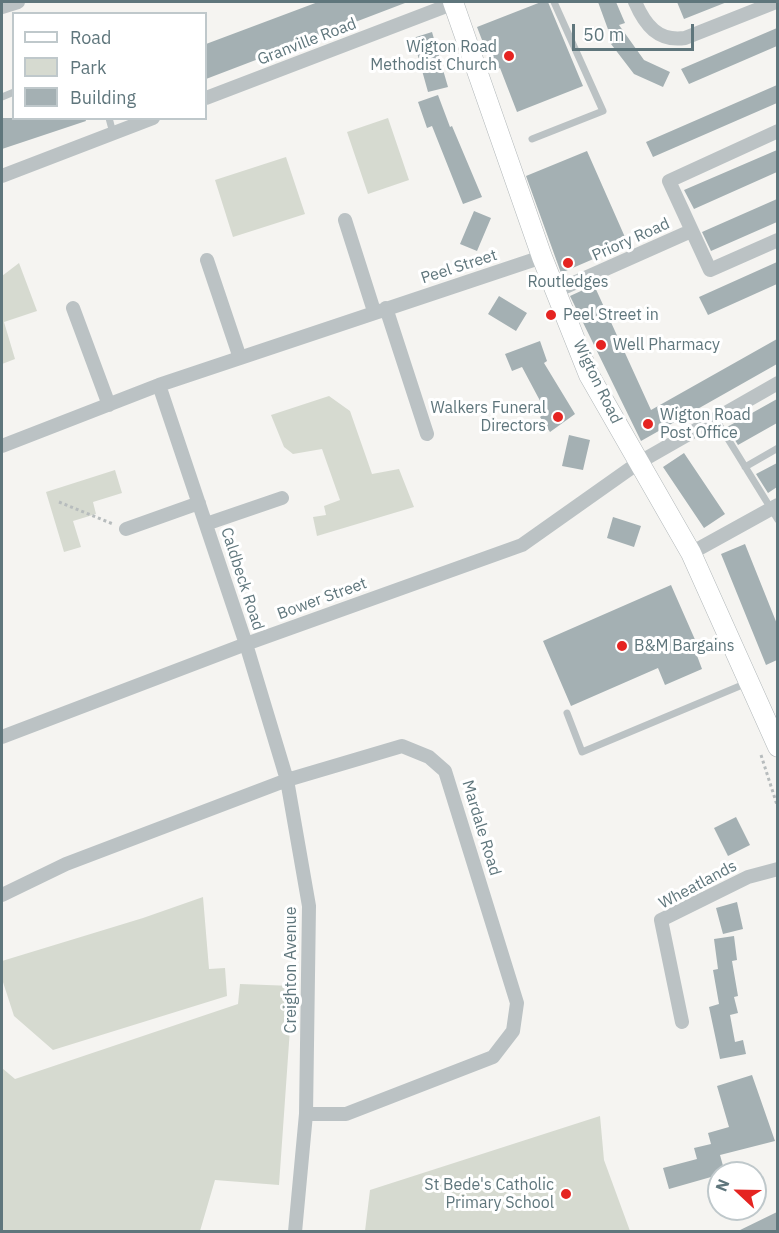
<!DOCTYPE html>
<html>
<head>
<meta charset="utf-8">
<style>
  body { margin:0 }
  #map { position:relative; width:779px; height:1233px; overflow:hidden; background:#f5f4f1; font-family:"IBM Plex Sans",sans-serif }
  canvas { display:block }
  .frame { position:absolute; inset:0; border:3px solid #5f767c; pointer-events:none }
  .legend { position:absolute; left:12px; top:12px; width:195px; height:108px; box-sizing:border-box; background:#fff; border:2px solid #bfc8cb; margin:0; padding:8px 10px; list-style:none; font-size:18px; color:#5f767c }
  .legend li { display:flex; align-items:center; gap:12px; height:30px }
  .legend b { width:30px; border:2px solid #bfc8cb }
  .north { position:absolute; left:707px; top:1161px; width:60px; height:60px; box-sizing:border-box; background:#fff; border:2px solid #bfc8cb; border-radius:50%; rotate:292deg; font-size:16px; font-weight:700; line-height:24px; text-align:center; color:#5f767c }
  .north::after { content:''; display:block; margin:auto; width:21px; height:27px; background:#e52421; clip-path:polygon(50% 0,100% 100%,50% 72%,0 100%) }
  .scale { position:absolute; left:572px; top:24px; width:122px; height:27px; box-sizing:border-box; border:3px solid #5f767c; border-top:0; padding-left:8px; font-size:18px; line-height:21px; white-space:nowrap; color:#5f767c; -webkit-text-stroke:4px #fff; paint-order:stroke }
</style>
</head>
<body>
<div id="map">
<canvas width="779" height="1233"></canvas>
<div class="frame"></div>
<ul class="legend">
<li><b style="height:8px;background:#fff"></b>Road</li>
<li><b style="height:16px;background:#d6dad0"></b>Park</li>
<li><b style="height:16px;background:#a4b0b3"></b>Building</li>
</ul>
<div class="north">N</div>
<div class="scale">50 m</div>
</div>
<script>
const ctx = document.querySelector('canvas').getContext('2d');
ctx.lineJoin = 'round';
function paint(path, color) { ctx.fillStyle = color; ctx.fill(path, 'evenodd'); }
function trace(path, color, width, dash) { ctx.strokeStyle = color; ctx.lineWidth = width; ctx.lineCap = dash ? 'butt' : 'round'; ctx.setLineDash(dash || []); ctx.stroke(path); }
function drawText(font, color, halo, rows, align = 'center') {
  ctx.font = font + ' "IBM Plex Sans",sans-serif'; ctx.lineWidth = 6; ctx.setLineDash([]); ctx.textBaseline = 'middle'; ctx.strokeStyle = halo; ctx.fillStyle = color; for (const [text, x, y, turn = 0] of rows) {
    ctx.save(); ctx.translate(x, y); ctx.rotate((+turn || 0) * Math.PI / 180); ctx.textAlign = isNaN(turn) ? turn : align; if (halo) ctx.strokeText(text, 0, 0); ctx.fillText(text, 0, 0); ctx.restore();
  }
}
const green = new Path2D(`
  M388,118L409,180L368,194L347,132Z
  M286,157L305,214L233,237L215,180Z
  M19,263L37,311L4,322L15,359L2,364V276Z
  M329,396L350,411L372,474L399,469L414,507L317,536L313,517L326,515L324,506L340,500L322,449L293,454L284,447L271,415Z
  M115,470L122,493L93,502L96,514L73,521L81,547L64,552L46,492Z
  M203,897L209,969L225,968L227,996L53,1050L14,1016L2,979V961L143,918Z
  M240,984L293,986L279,1185L215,1180L200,1231H2V1068L15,1079L238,1004Z
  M600,1116L604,1160L630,1231H365L370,1190Z`);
const building = new Path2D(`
  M318,2L405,3L206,79V44Z
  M541,2H548L583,86L517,112L500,68L494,71L477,27Z
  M598,2H616L625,23L619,25L644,60L670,72L663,87L634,74L611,44L613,43Z
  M677,2H727L684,19Z
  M777,28V46L689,84L681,69Z
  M432,32L448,87L428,92L413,38Z
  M777,85V103L653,157L646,142Z
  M438,95L450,127L452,126L482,197L463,204L432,126L427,128L418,102Z
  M2,118H85L86,121L2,149Z
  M777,150V172L694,209L684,190Z
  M587,151L628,244L561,273L526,176Z
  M777,199V222L711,251L702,232Z
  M474,211L491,218L477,251L460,244Z
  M777,262V284L708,315L699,297Z
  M594,285L651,410L777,339V364L641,441L570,296Z
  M499,296L527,313L516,331L488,314Z
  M540,341L547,361L544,363L575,414L550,432L540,417L546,412L522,367L512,371L505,354Z
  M777,399V423L738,445L727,427Z
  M569,435L590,440L583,470L562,466Z
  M684,453L725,514L704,528L663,467Z
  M777,463V487L768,493L756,474Z
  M613,517L641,526L634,547L607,538Z
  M745,544L777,624V660L766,665L721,554Z
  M671,585L700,651L696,653L702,669L665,685L658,668L571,706L543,641Z
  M736,817L750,845L728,856L714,828Z
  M737,902L743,929L723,934L716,908Z
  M734,936L737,960L732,961L738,996L734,997L738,1013L730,1015L735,1042L743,1040L746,1054L720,1059L709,1007L719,1004L713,970L718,969L714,939Z
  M752,1075L775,1141L720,1155L725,1173L669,1189L663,1168L697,1159L694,1148L711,1144L708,1133L729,1127L717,1086Z
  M777,1212V1232H736Z`);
const path = new Path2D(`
  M59,502L113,524
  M761,755L778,808`);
const service = new Path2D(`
  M2,97L14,92
  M109,118L113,133
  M532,139L603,111L554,2
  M715,418L778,520
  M745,467L778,448
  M567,713L582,752L747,683`);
const minor = new Path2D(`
  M635,2C645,25 658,42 685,38L776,2
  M2,7L18,2
  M206,98L457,2
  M778,131L669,181L710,270L778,240
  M2,176L153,118
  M345,220L374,311
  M207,260L240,358
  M556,291L691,231
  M73,308L109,405
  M386,308L427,434
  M159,385L246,644L287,780L309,906L306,1114L295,1232
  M2,446L159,385L542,257
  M206,524L282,498
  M126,529L199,503
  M691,553L778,505
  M2,737L246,644L522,545L638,463L778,383
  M2,895L66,864L287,780L402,746L429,757L445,771L517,1003L513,1031L493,1057L346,1114H306
  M682,1022L661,920L748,877L778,869`);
const primary = new Path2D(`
  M453,2L542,257L589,375L691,553L778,747`);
const markers = [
  [509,56,6,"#e52421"],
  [568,263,6,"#e52421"],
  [551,315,6,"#e52421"],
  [601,345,6,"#e52421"],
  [558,417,6,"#e52421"],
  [648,424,6,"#e52421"],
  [622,646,6,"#e52421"],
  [566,1194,6,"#e52421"]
];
const streetNames = [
  ["Granville Road",307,42,-21],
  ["Priory Road",631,240,-24],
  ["Peel Street",459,267,-18],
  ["Wigton Road",597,382,64],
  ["Caldbeck Road",242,579,72],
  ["Bower Street",322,599,-20],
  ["Mardale Road",481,828,73],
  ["Wheatlands",698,885,-28],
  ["Creighton Avenue",291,970,-90]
];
const poiNames = [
  ["Wigton Road",497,47,"right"],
  ["Methodist Church",497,65,"right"],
  ["Routledges",568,282,"center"],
  ["Peel Street in",563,315],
  ["Well Pharmacy",613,345],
  ["Walkers Funeral",546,408,"right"],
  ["Directors",546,426,"right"],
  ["Wigton Road",660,415],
  ["Post Office",660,433],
  ["B&M Bargains",634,646],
  ["St Bede's Catholic",554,1185,"right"],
  ["Primary School",554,1203,"right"]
];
paint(green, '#d6dad0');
paint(building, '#a4b0b3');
trace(primary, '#b1b7b9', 21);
trace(path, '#b7bcbd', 3, [3, 3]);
trace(service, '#bbc2c4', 7);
trace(minor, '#bbc2c4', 14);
trace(primary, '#fff', 20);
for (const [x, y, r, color] of markers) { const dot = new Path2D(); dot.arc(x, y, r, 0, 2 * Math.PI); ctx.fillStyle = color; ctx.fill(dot); trace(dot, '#fff', 2); }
drawText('16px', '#5f767c', '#fff', streetNames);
drawText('16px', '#5f767c', '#fff', poiNames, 'left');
</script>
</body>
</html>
